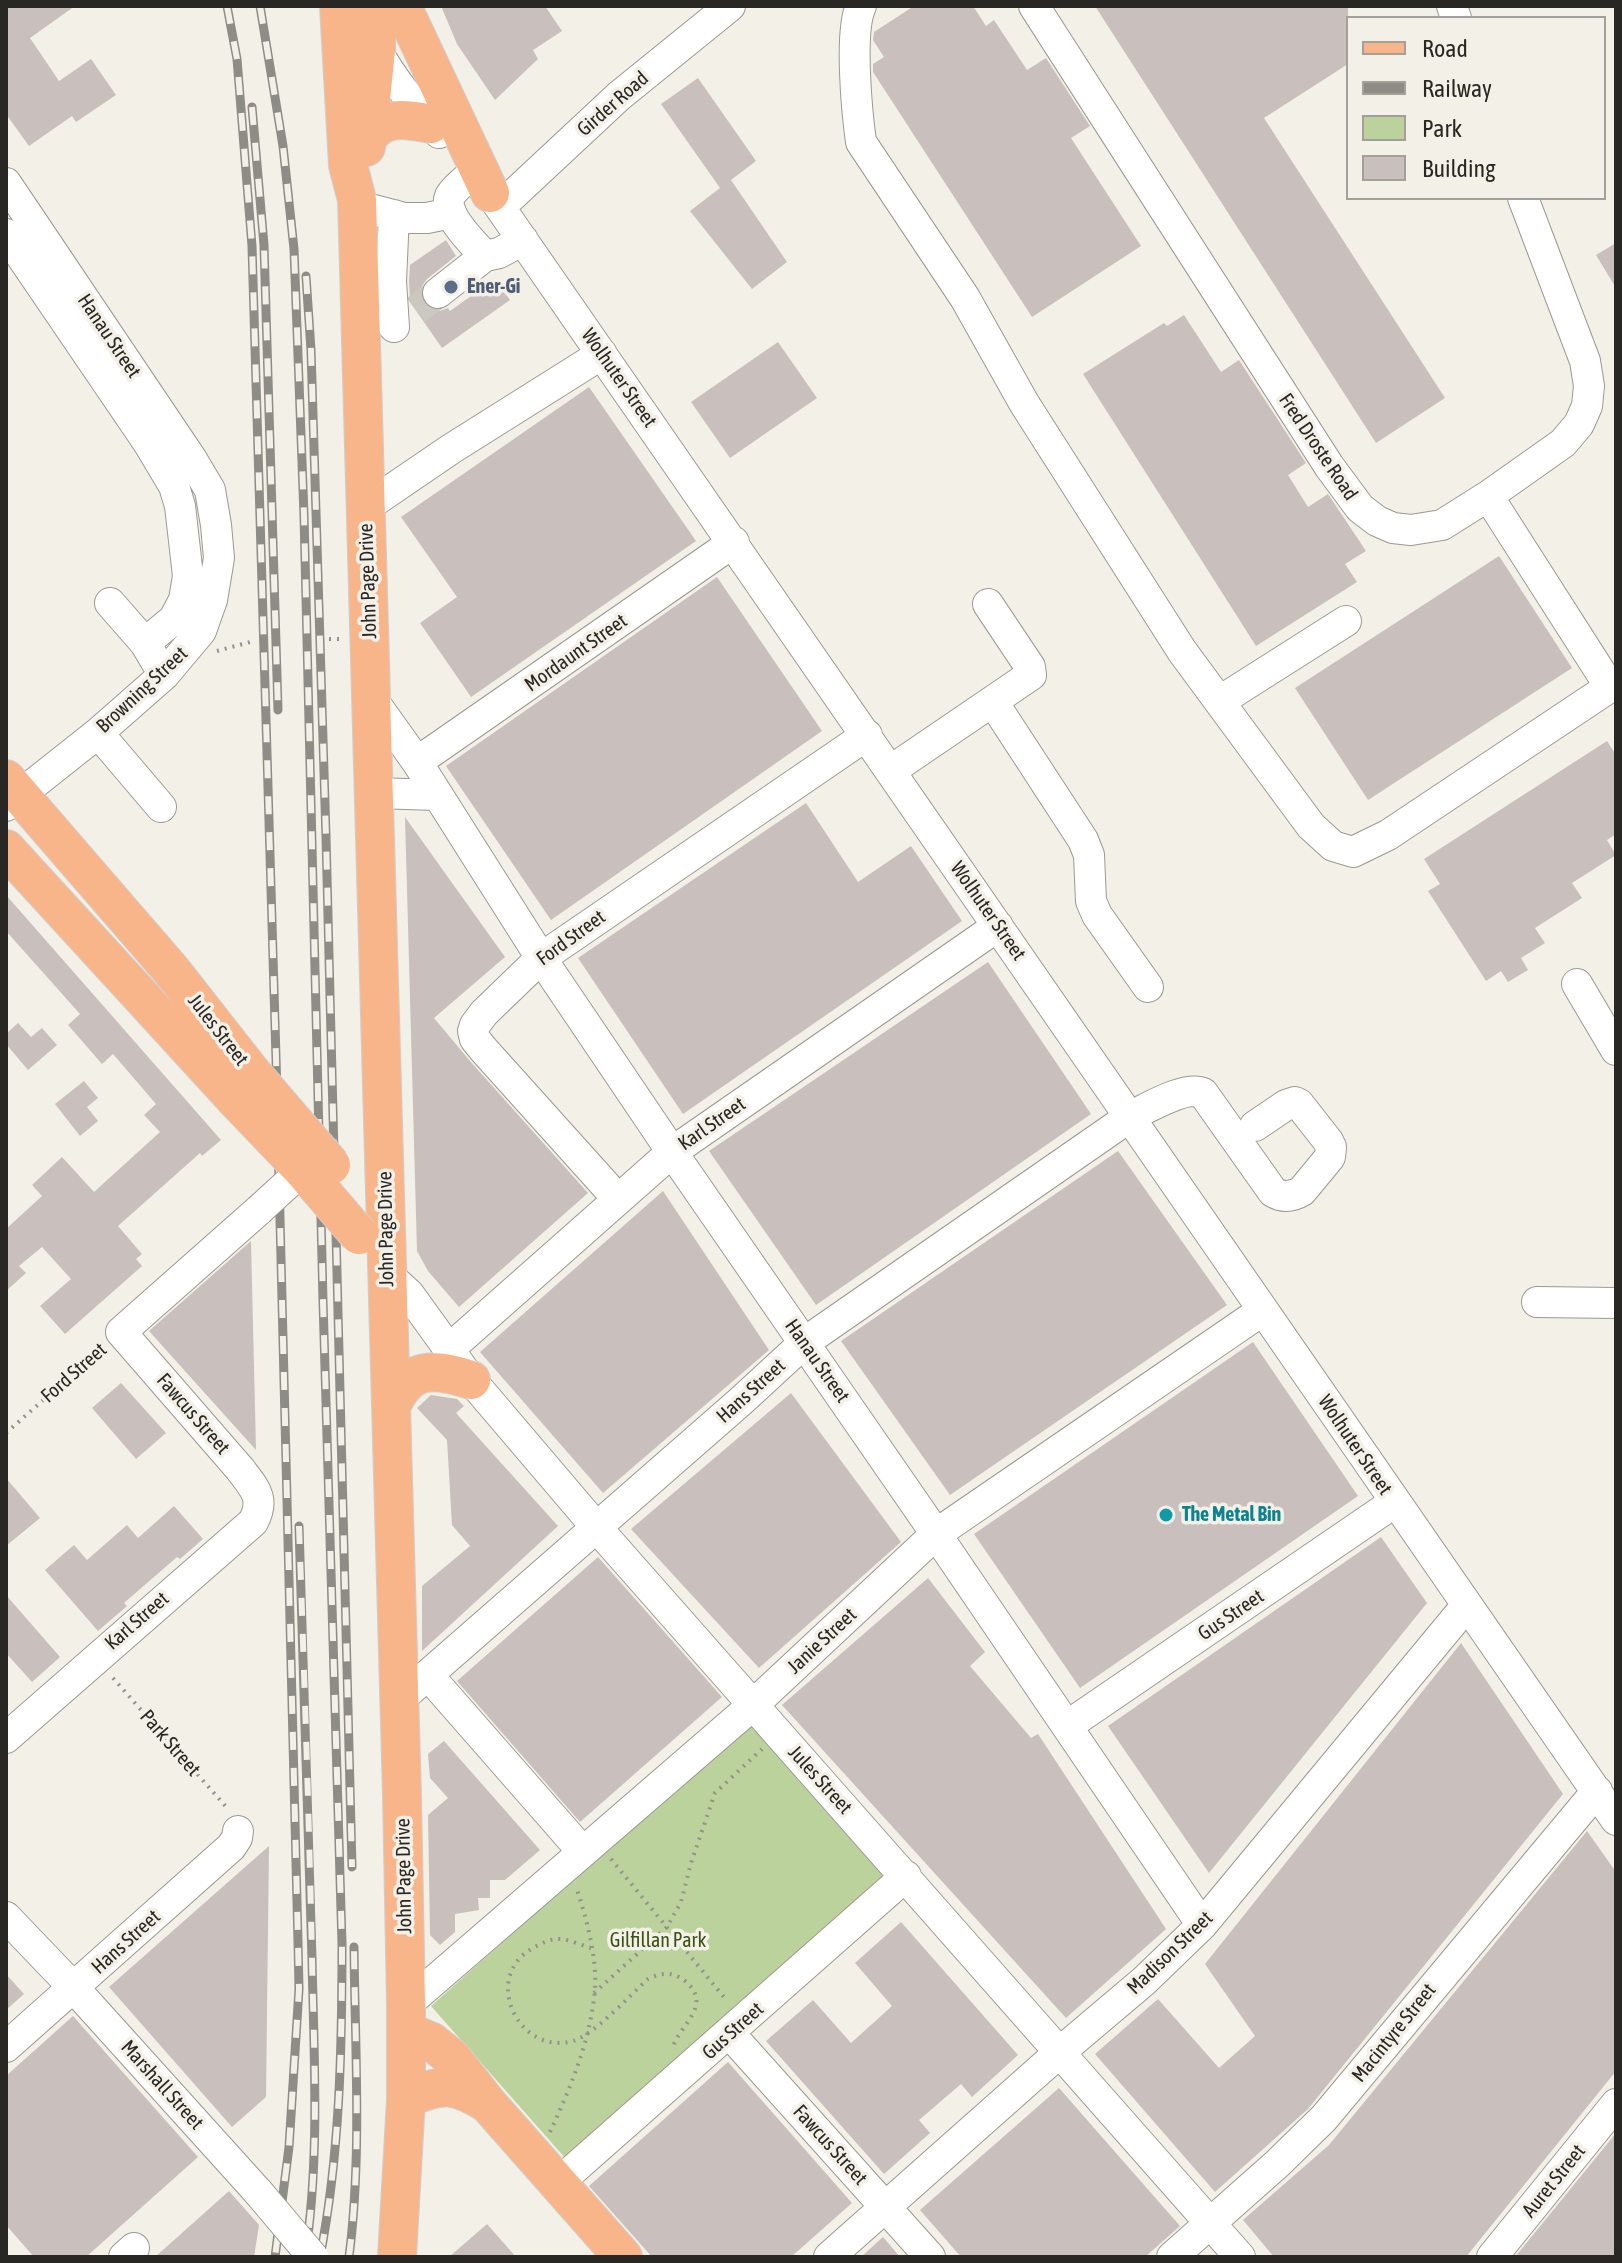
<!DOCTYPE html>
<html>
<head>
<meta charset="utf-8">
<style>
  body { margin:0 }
  #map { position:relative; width:1622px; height:2263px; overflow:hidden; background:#f3f0e7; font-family:"Asap Condensed",sans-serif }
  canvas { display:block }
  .frame { position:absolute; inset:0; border:8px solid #282724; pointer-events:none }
  .legend { position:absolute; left:1346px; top:16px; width:260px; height:184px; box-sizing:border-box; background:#f3f0e7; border:2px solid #a2a099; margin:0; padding:10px 14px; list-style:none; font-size:24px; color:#282724 }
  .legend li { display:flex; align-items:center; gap:16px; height:40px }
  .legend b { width:40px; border:2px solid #a2a099 }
</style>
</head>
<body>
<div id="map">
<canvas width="1622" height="2263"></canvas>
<div class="frame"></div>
<ul class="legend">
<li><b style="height:10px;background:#f9b58a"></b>Road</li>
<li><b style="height:10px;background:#8e8c86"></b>Railway</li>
<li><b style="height:22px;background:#bcd29d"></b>Park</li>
<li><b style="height:22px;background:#c9bfbd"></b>Building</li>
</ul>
</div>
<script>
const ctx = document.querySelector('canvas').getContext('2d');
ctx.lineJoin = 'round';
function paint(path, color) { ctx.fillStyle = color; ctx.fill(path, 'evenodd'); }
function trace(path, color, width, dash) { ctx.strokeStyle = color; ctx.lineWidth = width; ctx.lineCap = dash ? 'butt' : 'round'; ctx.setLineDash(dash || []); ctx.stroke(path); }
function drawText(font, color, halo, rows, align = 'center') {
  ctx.font = font + ' "Asap Condensed",sans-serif'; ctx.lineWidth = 7; ctx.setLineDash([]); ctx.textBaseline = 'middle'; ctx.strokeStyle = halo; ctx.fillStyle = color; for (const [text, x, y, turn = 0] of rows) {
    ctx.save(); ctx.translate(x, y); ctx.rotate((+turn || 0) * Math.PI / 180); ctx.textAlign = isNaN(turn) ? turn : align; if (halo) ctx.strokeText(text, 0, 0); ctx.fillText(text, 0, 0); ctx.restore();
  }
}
const green = new Path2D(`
  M749,1723L885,1876L566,2159L431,2006Z`);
const building = new Path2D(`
  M6,6H75L30,38L59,81L91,59L116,95L76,122L72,116L29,146L6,114Z
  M441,6H545L562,31L533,50L538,59L495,100L457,44Z
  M914,6H973L986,26L994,20L1027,70L1046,58L1090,126L1071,138L1141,246L1032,317L873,72V64L884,57L873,40L874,32Z
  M1095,6H1348V64L1264,118L1445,398L1376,443Z
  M698,78L756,161L731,180L787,262L752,289L690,211L720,188L661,104Z
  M446,240L456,256L427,279L422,286L420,296L424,305L432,310L440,311L448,308L450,311L495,279L510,300L442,348L410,302L409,281L410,265Z
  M1616,243V288L1596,255Z
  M1184,315L1221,372L1239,360L1306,463L1288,475L1308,507L1328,494L1366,551L1345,564L1357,582L1256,646L1083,374L1164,323L1167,326Z
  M778,342L817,398L730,458L691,402Z
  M589,387L696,541L471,697L420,623L457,597L401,517Z
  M1499,556L1572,668L1368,800L1295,688Z
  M717,577L822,731L551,920L446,766Z
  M1607,741L1616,755V834L1607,840L1616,855L1572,883L1582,898L1535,928L1545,943L1521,958L1528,970L1508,982L1501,971L1486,981L1428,891L1440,884L1424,859Z
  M806,803L858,882L911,846L962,921L683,1114L578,958Z
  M405,817L505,957L434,1018L470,1061L588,1193L459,1307L428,1271L417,1251Z
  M6,895L221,1140L202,1156L200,1153L118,1226L142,1254L136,1259L142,1266L65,1334L40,1306L71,1279L42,1247L19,1266L26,1273L6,1291V1229L42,1196L32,1185L62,1157L94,1192L160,1132L144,1115L156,1104L113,1054L102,1064L68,1025L80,1014L6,931Z
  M988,962L1091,1114L816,1305L709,1151Z
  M18,1023L31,1037L42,1028L57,1045L28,1070L6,1044V1034Z
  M84,1081L98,1098L87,1107L98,1121L80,1136L55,1104Z
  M1118,1151L1227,1305L950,1495L841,1341Z
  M663,1191L769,1350L603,1493L480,1352Z
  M251,1241L256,1450L149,1331Z
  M1253,1342L1358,1496L1080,1688L974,1534Z
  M121,1383L166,1433L136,1459L92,1408Z
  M791,1393L901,1542L759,1668L631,1529Z
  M431,1395L457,1399L464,1406L456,1413L558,1526L422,1651V1586L470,1546L452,1525L447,1440L417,1408Z
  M6,1478L40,1518L6,1546Z
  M174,1506L203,1539L180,1559L177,1557L124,1603L127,1606L98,1631L45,1570L74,1545L87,1560L127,1525L138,1538Z
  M1381,1537L1427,1603L1209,1873L1108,1726Z
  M598,1557L722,1697L580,1822L457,1681Z
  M928,1578L985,1652L970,1666L1031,1738L1038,1734L1166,1929L1066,2018L782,1705Z
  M6,1595L60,1657L32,1682L6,1653Z
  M1461,1643L1563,1794L1308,2109L1215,2192L1095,2054L1158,1999L1219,2068L1255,2036L1205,1964Z
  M444,1741L540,1850L505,1880H490V1898H478L479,1910L455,1914V1932L440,1945L430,1935L428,1815L448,1798L430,1778L428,1754Z
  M1587,1831L1616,1872V2071L1466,2257H1274L1243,2220L1329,2145Z
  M269,1846L266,2097L232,2127L109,1987Z
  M901,1922L1018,2055L972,2097L961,2084L919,2120L930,2133L884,2174L766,2041L813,2000L851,2043L892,2006L855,1963Z
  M6,1974L24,1994L6,2010Z
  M73,2016L198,2157L86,2257H34L6,2225V2076Z
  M728,2062L852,2203L791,2257H652L589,2186Z
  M1059,2088L1180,2226L1145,2257H961L920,2210Z
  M1616,2133V2257H1515Z
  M229,2191L259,2225L254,2257H155Z
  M487,2224L516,2257H449Z
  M883,2237L900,2257H861Z`);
const minorTunnel = new Path2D(`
  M416,310L438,293`);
const path = new Path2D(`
  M329,639H344
  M217,651L254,641
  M6,1433L103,1347
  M113,1678L228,1809
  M611,1859L727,2001
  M591,1948C580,1945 567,1938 556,1939C548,1940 540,1944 533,1948C481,1977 518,2056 573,2041C594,2035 630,1995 648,1979C661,1973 671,1971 684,1980C715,2005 679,2025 673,2047
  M594,1993L667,1927L681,1902L691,1863L715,1793L762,1749
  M550,2132C571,2087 591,2038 595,1989C597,1959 587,1919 577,1890`);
const minor = new Path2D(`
  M861,6C849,31 857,113 861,142L965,298L1024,403L1182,651L1311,826L1333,846L1353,852L1388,835L1610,687L1488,496
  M1034,6L1329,466L1360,508L1377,521L1393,528L1411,530L1442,525L1488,496L1563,443L1579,424L1587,406L1589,386L1585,361L1523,198
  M1452,6L1456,18
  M371,39C386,71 415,107 439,133
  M473,173C466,180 455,187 450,196C442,214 474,244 485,256L499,253L523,240
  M475,175L490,193L1616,1820
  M6,183L191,458L210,490L216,525L219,558L212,600L201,631L164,675L98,733L6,806
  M500,207L619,96L730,6
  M374,210L404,218H427L451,213
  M6,234L149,444L174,486L180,506L188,576L184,600L174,619L145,643L164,675
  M438,293L485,256
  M394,327L391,281L394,215
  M366,507L451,449L602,354
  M110,603L145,643
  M372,699L417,762L541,958L672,1152L936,1534L1202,1925
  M1220,701L1346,621
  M993,702L1083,840L1089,855L1091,901L1097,915L1148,987
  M98,733L161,807
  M417,762L734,542
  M890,771L1031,675L1030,667L988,604
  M374,793L437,795
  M1577,984L1616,1050
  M617,1198L483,1049L475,1039L473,1031L475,1025L484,1013L541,958L867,735
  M387,1274L409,1294L471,1380L597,1528L1240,2257
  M1537,1302L1616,1303
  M448,1350L672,1152L998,926
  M428,1675L583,1852
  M399,1700L741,1401L805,1342L1131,1116C1148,1108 1186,1085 1203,1093L1273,1192C1283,1198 1292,1197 1302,1191L1330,1157L1331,1147L1328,1141L1299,1104L1295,1102L1286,1105L1255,1126
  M1067,1726L1395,1502
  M6,1738L253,1522C266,1498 254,1488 240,1469L121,1332L259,1210
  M6,1917L74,1988L259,2193
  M406,2005L753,1705L936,1534L1263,1310
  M730,2034L930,2257
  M6,2047L231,1847L237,1838L238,1831
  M558,2183L906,1876
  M124,2257L134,2248
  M829,2257L1060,2052L1144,1981L1202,1925L1467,1605
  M1172,2257L1277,2164L1324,2118L1597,1791
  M1492,2257L1616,2104`);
const major = new Path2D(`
  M339,6L348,165L357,200L402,1795L406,2005V2099L397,2257
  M402,6L490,193
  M367,139C382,114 406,119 431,124
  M366,147L376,50L377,6
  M6,779L172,971L252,1073
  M6,849L236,1100
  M391,1407C409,1365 434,1368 471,1380
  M406,2031L432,2042L452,2058L488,2104L623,2257
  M406,2099C442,2083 454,2083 488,2104`);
const rail = new Path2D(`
  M227,6L237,59L252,246L276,1058L298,1942L299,1989L289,2147L275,2257
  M260,6L283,146L294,249L304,515L323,1301L342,1944C342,2049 340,2154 320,2257
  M252,107L264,245L278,710
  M306,276L311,350L326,837L352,1867
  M299,1526C304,1670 309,1814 312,1959C314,2058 320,2159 305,2257
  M349,2257C362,2156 355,2049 354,1947`);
const minorBridge = new Path2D(`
  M259,1210L319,1155
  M259,2193L313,2257`);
const majorBridge = new Path2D(`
  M252,1073L331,1165
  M236,1100L303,1170L359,1235`);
const markers = [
  [451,287,8,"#5c6f8a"],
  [1166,1515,8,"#0f9aa8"]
];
const streetNames = [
  ["Girder Road",613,104,-41],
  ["Hanau Street",109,336,56],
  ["Wolhuter Street",619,378,55],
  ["Fred Droste Road",1318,447,56],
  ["John Page Drive",368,581,-92],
  ["Mordaunt Street",576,653,-35],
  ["Browning Street",142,690,-43],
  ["Wolhuter Street",988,911,55],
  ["Ford Street",571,938,-36],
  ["Jules Street",218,1030,52],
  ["Karl Street",712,1124,-35],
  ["John Page Drive",386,1229,-91],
  ["Hanau Street",817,1361,55],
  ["Ford Street",74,1373,-41],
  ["Hans Street",751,1391,-42],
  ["Fawcus Street",193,1414,49],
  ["Wolhuter Street",1355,1445,56],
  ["Gus Street",1231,1615,-34],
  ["Karl Street",137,1621,-41],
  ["Janie Street",822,1641,-43],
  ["Park Street",170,1743,49],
  ["Jules Street",820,1780,48],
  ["John Page Drive",404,1876,-91],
  ["Hans Street",126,1942,-42],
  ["Madison Street",1170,1953,-44],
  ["Gus Street",733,2031,-42],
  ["Macintyre Street",1394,2033,-51],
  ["Marshall Street",162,2085,48],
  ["Fawcus Street",830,2145,48],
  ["Auret Street",1554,2181,-51]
];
const serviceNames = [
  ["Ener-Gi",467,287]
];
const cultureNames = [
  ["The Metal Bin",1182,1515]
];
const parkNames = [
  ["Gilfillan Park",658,1941]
];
paint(green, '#bcd29d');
paint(building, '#c9bfbd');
trace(minorTunnel, '#cac8c0', 30, [30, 15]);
trace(minor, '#9c9991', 32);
trace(major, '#d0cfcf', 40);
trace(path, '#94928c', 4, [2, 6]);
trace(minor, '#fff', 30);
trace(major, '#f9b58a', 38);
trace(rail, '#8e8c86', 9);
trace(rail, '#f3f0e7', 6, [18]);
trace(minorBridge, '#9c9991', 32, []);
trace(majorBridge, '#d0cfcf', 40, []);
trace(minorBridge, '#fff', 30);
trace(majorBridge, '#f9b58a', 38);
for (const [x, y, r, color] of markers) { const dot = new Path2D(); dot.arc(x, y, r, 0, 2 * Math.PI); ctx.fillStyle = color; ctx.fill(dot); trace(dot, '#f3f0e7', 3); }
drawText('20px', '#282724', '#f3f0e7', streetNames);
drawText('bold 20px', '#4e5e75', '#f3f0e7', serviceNames, 'left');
drawText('bold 20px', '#0d838f', '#f3f0e7', cultureNames, 'left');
drawText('20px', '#3b5012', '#f3f0e7', parkNames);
</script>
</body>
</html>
